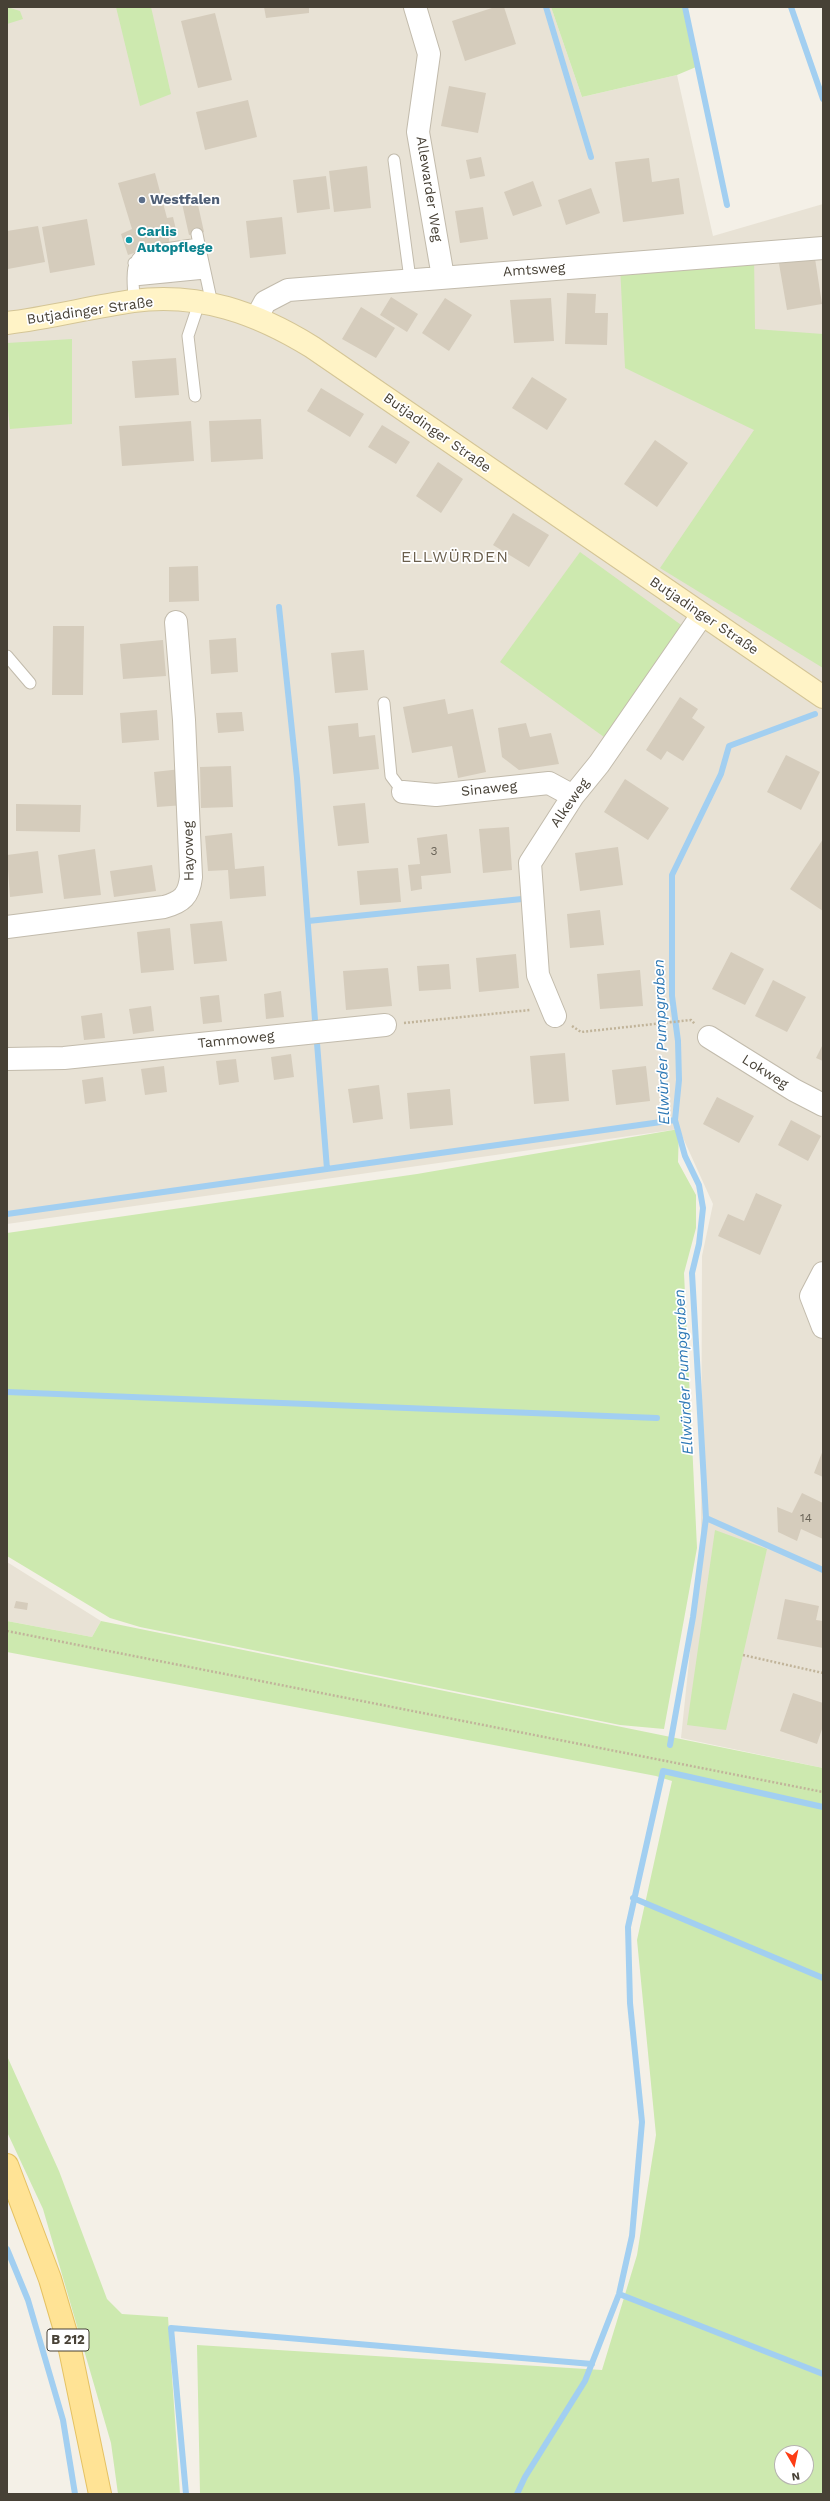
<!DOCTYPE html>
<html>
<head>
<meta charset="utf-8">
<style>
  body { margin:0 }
  #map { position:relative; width:830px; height:2501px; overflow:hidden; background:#f4f0e7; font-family:"Work Sans",sans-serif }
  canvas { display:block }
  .frame { position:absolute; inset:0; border:8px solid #474136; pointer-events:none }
  .north { position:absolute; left:774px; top:2445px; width:40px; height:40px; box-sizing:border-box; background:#fff; border:1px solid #b5b3af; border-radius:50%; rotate:171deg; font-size:11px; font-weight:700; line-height:16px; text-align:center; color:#474136 }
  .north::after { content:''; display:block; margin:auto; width:14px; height:18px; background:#fd3d15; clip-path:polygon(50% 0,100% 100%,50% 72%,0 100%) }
</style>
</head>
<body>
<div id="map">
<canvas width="830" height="2501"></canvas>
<div class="frame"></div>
<div class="north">N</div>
</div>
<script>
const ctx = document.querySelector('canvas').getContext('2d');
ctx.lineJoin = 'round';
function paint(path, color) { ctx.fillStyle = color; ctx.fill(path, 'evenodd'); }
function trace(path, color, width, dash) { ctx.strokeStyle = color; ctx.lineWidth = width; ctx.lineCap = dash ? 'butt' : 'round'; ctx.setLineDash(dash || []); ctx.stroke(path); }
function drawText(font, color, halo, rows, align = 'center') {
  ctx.font = font + ' "Work Sans",sans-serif'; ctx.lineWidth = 3.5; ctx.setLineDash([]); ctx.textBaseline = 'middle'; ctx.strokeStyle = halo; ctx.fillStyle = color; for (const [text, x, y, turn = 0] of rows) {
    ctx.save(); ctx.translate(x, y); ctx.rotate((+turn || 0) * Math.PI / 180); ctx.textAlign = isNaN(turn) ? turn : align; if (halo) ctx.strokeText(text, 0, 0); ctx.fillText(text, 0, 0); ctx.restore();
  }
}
const residential = new Path2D(`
  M7,7H551L582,97L677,75L713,236L823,204V1768L681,1738L701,1546L702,1256L713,1204L679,1129L7,1224Z
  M7,1562L101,1621L92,1637L7,1621Z`);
const green = new Path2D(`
  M7,7L20,11L23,19L7,24Z
  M116,7H151L171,94L140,106Z
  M551,7H683L696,67L677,75L582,97Z
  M754,252L755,329L823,334V668L660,568L754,430L625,368L620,265Z
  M72,339V424L10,429L7,400V343Z
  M580,552L684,627L604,737L500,662Z
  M679,1129L678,1162L696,1195V1228L684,1273L697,1548L664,1729L620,1725L140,1627L110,1618L7,1556V1233L417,1174Z
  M715,1530L767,1549L726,1730L687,1725Z
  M7,1621L92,1637L101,1621L823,1768V2494H200L197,2345L602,2370L637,2255L656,2135L637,1940L672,1781L656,1776L7,1652ZM782,2453H806V2477H782Z
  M7,2056L59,2171L107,2299L122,2314L168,2317L180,2494H118L111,2443L43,2209L7,2132Z`);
const stream = new Path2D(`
  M546,7L591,157
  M685,7L727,205
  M791,7L823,99
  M279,607L297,778L315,1020
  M308,921L522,899
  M317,1043L327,1169
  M7,1214L675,1120
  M7,1392L657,1418
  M706,1518L823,1570
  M670,1745L693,1617L706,1518L692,1273L699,1244L703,1208L699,1185L685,1156L675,1120L679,1080L678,1041L672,996V875L721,774L729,746L815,714
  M633,1898L823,1978
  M7,2249L28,2300L63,2420L75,2494
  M619,2294L823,2374
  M186,2494L171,2328L592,2364
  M517,2494L525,2477L585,2381L619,2294L632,2236L642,2122L630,2003L628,1927L663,1771L823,1807`);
const building = new Path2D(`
  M264,7H309V13L266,18Z
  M495,7H504L516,44L465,61L452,21Z
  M215,13L232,80L198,88L181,21Z
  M449,86L486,93L478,133L441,126Z
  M248,100L257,137L205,150L196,112Z
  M481,157L485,176L470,179L466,160Z
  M649,158L652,182L679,178L684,214L623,222L615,162Z
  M367,166L371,208L334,212L329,171Z
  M155,173L167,218L173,217L177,234L169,238L172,283L146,284L142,246L138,247L140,251L128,255L121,234L132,229L118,183Z
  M326,176L330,209L297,213L293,180Z
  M533,181L542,206L513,216L504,192Z
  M591,188L600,213L566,225L558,200Z
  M196,196L204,232L189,235L181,199Z
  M483,207L488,239L460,243L455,211Z
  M282,217L286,254L250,258L246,221Z
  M87,219L95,265L50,273L42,227Z
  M38,226L45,262L8,269L7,231Z
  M814,252L822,304L787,310L778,258Z
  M567,293L596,294L595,313H608L607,345L565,344Z
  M391,297L418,314L407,332L380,315Z
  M445,298L472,315L449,351L422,333Z
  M551,298L554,341L514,343L510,300Z
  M361,307L395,328L376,358L342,339Z
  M176,358L179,395L135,398L132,361Z
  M532,377L567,399L547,430L512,408Z
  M321,388L364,414L350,437L307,411Z
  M261,419L263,459L211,462L209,421Z
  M191,421L194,461L122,466L119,426Z
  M382,425L410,442L396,464L368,447Z
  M655,440L688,463L657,507L624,484Z
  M438,462L463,479L441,513L416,496Z
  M513,513L549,535L529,567L493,545Z
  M198,566L199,601L169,602V567Z
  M53,626H84L83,695H52Z
  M236,638L238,672L211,674L209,640Z
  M163,640L166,676L123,679L120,644Z
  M364,650L368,690L335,693L331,653Z
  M680,697L698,709L692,718L705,727L683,761L667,751L661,760L646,750Z
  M445,699L448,714L473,709L486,772L458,778L452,746L412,753L403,707Z
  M157,710L159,740L122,743L120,713Z
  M242,712L244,731L218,733L216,713Z
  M358,723L359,737L375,735L379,769L333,774L328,726Z
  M526,723L530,737L551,733L559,764L519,770L502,757L498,728Z
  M786,755L820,772L801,810L767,792Z
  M231,766L233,807L201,808L200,767Z
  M181,769L184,805L157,807L154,772Z
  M625,779L669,808L648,840L604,812Z
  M365,803L369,843L338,846L333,806Z
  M16,804L81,805L80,832L16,831Z
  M509,827L512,870L483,873L479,829Z
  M232,833L235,869L264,866L266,896L230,899L228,870L208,871L205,836Z
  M447,834L451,873L421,876L422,889L411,891L408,865L420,864L417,838Z
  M823,839V911L790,889Z
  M618,847L623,885L580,891L575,853Z
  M95,849L101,895L64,899L58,855Z
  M38,851L43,893L10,897L7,855Z
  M152,865L156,891L114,897L110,871Z
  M398,868L401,902L360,905L357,871Z
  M600,910L604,945L570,948L567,914Z
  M222,921L227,961L194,964L190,924Z
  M170,928L174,970L141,973L137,932Z
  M731,952L764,969L745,1005L712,989Z
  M516,954L519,988L479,992L476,958Z
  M449,964L451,989L419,991L417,966Z
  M388,968L392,1006L346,1010L343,971Z
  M640,970L643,1006L600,1009L597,974Z
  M773,980L806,997L787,1032L755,1016Z
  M281,991L284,1017L266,1019L264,994Z
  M219,995L222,1022L203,1024L200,997Z
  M151,1006L154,1031L133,1034L129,1009Z
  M102,1013L105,1038L84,1040L81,1016Z
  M823,1044V1061L816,1058Z
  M565,1053L569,1101L534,1104L530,1056Z
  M291,1054L294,1077L274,1080L271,1057Z
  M236,1059L239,1082L219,1085L216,1061Z
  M164,1066L167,1092L145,1095L141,1069Z
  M646,1066L650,1101L616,1105L612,1070Z
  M103,1077L106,1101L85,1104L82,1080Z
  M379,1085L383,1119L353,1123L348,1089Z
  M450,1089L453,1125L410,1129L407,1093Z
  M717,1097L754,1116L739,1143L703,1124Z
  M791,1120L821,1136L808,1161L778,1145Z
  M756,1193L782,1205L760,1255L718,1236L728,1214L744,1221Z
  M823,1450V1477L814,1473Z
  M802,1493L823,1503V1539L801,1529L797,1541L778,1532L777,1507L792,1513Z
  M785,1599L819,1606L816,1620L823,1621V1648L777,1639Z
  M16,1601L28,1603L27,1610L14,1608Z
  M793,1693L823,1703V1726L817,1744L780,1731Z`);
const path = new Path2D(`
  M404,1023L530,1010
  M572,1026L581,1032L691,1020L695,1024
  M7,1631L823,1792
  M743,1655L823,1673`);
const service = new Path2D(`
  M394,160L410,279
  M197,234L199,244
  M134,263L201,255
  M134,272L203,265
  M134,280L205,273
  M134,301C134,284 128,262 145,252L199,244L212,304
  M195,396L188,336L199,303
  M7,656L30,683
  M384,703L391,776L403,792`);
const minor = new Path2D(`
  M415,7L429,54L418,132L443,277
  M257,317L265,302L288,290L823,248
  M403,792L436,795L549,783L573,796
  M7,927L164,907C182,902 189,896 191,877L184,720L176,622
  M555,1016L538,975L530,863L573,796L599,764L702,615
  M709,1037L794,1090L823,1105
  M7,1059L64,1058L385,1025
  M823,1273L811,1296L823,1327`);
const secondary = new Path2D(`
  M7,323C49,318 91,307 133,301C199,292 257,313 312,347L823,697`);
const primary = new Path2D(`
  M7,2165L50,2279L68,2340L100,2494`);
const markers = [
  [142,200,4,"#5c6f8a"],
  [129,240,4,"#0f9aa8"]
];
const numberNames = [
  ["3",434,851],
  ["14",806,1518]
];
const shields = [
  [68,2340,42]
];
const shieldNames = [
  ["B 212",68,2340]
];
const streetNames = [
  ["Allewarder Weg",429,189,81],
  ["Amtsweg",534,270,-4],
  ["Butjadinger Straße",90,311,-8],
  ["Butjadinger Straße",437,433,35],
  ["Butjadinger Straße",704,616,34],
  ["Sinaweg",489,789,-6],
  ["Alkeweg",570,803,-55],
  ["Hayoweg",189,851,-91],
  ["Tammoweg",236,1040,-6],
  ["Lokweg",765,1072,32]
];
const serviceNames = [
  ["Westfalen",150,200]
];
const cultureNames = [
  ["Carlis",137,232],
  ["Autopflege",137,248]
];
const waterNames = [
  ["Ellwürder Pumpgraben",662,1042,-92],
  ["Ellwürder Pumpgraben",684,1372,-93]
];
const quarterNames = [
  ["ELLWÜRDEN",455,557]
];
paint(residential, '#e8e2d5');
paint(green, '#cde9af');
trace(stream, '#a2cff1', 6);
paint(building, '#d5ccbc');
trace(service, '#c2bbac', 13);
trace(minor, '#c2bbac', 24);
trace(secondary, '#d4c596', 24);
trace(primary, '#e5c263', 24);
trace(path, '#c1b49a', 2.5, [2, 2]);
trace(service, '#fff', 11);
trace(minor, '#fff', 22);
trace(secondary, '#fff3c6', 22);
trace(primary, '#ffe395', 22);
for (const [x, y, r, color] of markers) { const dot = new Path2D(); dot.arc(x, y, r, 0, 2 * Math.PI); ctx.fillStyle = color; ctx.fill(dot); trace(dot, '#fff', 1.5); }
drawText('12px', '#6a6458', null, numberNames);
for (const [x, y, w] of shields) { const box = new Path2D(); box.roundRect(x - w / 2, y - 11, w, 22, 3); ctx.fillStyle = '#fff'; ctx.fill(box); trace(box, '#474136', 1); }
drawText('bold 13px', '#474136', null, shieldNames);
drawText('14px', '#474136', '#fff', streetNames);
drawText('bold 14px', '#4e5e75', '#fff', serviceNames, 'left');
drawText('bold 14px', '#0d838f', '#fff', cultureNames, 'left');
drawText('italic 15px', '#2d78b5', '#fff', waterNames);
ctx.letterSpacing = '1px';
drawText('16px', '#6a5f4d', '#fff', quarterNames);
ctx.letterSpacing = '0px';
</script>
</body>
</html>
